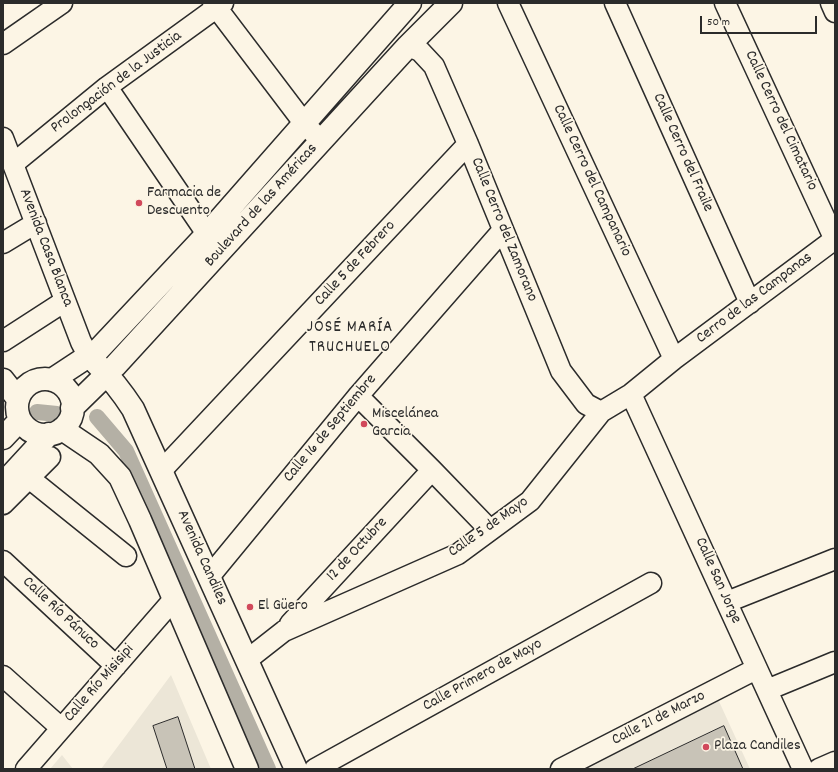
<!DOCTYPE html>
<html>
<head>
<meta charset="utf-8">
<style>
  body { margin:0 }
  #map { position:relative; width:838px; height:772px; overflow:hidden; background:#fcf5e5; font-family:Dekko,sans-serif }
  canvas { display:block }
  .frame { position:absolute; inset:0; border:4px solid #2b2b2b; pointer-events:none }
  .scale { position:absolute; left:700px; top:16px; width:117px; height:18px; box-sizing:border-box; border:2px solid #2b2b2b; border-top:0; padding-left:5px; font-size:12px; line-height:14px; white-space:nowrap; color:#2b2b2b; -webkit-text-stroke:3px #fcf5e5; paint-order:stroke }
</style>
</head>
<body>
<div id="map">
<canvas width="838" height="772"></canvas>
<div class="frame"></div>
<div class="scale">50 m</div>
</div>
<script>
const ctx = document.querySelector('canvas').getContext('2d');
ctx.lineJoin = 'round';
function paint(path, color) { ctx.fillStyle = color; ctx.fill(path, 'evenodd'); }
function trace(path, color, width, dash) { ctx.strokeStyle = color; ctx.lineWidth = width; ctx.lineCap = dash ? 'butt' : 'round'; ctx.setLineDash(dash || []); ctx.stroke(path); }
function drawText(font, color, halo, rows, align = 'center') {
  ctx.font = font + ' Dekko,sans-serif'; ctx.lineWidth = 3.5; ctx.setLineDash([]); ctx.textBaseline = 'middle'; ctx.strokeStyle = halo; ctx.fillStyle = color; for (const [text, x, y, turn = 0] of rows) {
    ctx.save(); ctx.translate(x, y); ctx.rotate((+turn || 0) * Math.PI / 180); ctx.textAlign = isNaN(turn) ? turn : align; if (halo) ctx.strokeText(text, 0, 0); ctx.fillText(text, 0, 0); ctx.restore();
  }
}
const built = new Path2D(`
  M171,675L211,769H101Z
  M717,697L750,769H588Z
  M62,755L73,769H50Z`);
const canal = new Path2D(`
  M37,412L57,414
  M97,417L126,451L268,769`);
const building = new Path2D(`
  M178,717L195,769H167L153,726Z
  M724,726L743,769H633Z`);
const minor = new Path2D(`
  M213,3L304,123L321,141
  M508,3L674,359
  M615,3L750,303
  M725,3L835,240
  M831,3L835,12
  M3,44L62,3
  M408,46L420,51L434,66L468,144L561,371L586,404L601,412
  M107,87L207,234
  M3,138L81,342L89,357
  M13,164L107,87L223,3
  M3,243L36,223
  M3,341L65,301
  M631,394L803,769
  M358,396L432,470L490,530
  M161,471L468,144
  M29,478L126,556
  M3,504L50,457
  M3,561L116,666
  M209,577L358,396L503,230
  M727,602L835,559
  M290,624L432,470
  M247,660L284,631L458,554L530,501L601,412L631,394L674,359L835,239
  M3,676L61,728
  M767,690L835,662
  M26,769L174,599
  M315,769L651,583
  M561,769L756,669
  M819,769L835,762`);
const major = new Path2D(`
  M96,363C110,377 122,392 133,409L296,769
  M17 407a28 28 0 1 1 56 0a28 28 0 1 1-56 0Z
  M3,380L18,399
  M52,380L99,349L207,234L410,3
  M72,408L115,366L408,46L451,3
  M62,429L99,454L120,477L140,520L247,769
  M3,438L20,420
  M3,484L49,434`);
const markers = [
  [139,203,4,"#d1495b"],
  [364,424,4,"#d1495b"],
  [250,607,4,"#d1495b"],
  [706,747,4,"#d1495b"]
];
const streetNames = [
  ["Prolongación de la Justicia",117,83,-37],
  ["Calle Cerro del Cimatario",780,121,65],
  ["Calle Cerro del Fraile",682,153,66],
  ["Calle Cerro del Campanario",591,181,65],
  ["Boulevard de las Américas",262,206,-48],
  ["Calle Cerro del Zamorano",503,230,68],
  ["Avenida Casa Blanca",45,248,69],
  ["Calle 5 de Febrero",356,264,-47],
  ["Cerro de las Campanas",755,299,-37],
  ["Calle 16 de Septiembre",331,429,-50],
  ["Calle 5 de Mayo",489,528,-35],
  ["12 de Octubre",358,550,-47],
  ["Avenida Candiles",201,558,66],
  ["Calle San Jorge",717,581,66],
  ["Calle Río Pánuco",60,614,43],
  ["Calle Primero de Mayo",483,676,-29],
  ["Calle Río Misisipi",100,684,-49],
  ["Calle 21 de Marzo",659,719,-27]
];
const poiNames = [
  ["Farmacia de",147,194],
  ["Descuento",147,212],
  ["Miscelánea",372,415],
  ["Garcia",372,433],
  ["El Güero",258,607],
  ["Plaza Candiles",714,747]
];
const neighbourhoodNames = [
  ["JOSÉ MARÍA",350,329],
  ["TRUCHUELO",350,349]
];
paint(built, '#ece6d7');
trace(canal, '#b4b0a5', 16);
paint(building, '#c8c3b7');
trace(building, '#2b2b2b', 1);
trace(minor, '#2b2b2b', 23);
trace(major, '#2b2b2b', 25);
trace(minor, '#fcf5e5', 20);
trace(major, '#fcf5e5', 22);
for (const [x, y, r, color] of markers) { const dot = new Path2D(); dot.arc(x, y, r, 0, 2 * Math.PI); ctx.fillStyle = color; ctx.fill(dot); trace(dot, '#fcf5e5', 1.5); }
drawText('16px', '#2b2b2b', '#fcf5e5', streetNames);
drawText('16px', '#2b2b2b', '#fcf5e5', poiNames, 'left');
ctx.letterSpacing = '1px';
drawText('17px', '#2b2b2b', '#fcf5e5', neighbourhoodNames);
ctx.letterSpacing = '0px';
</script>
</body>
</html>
